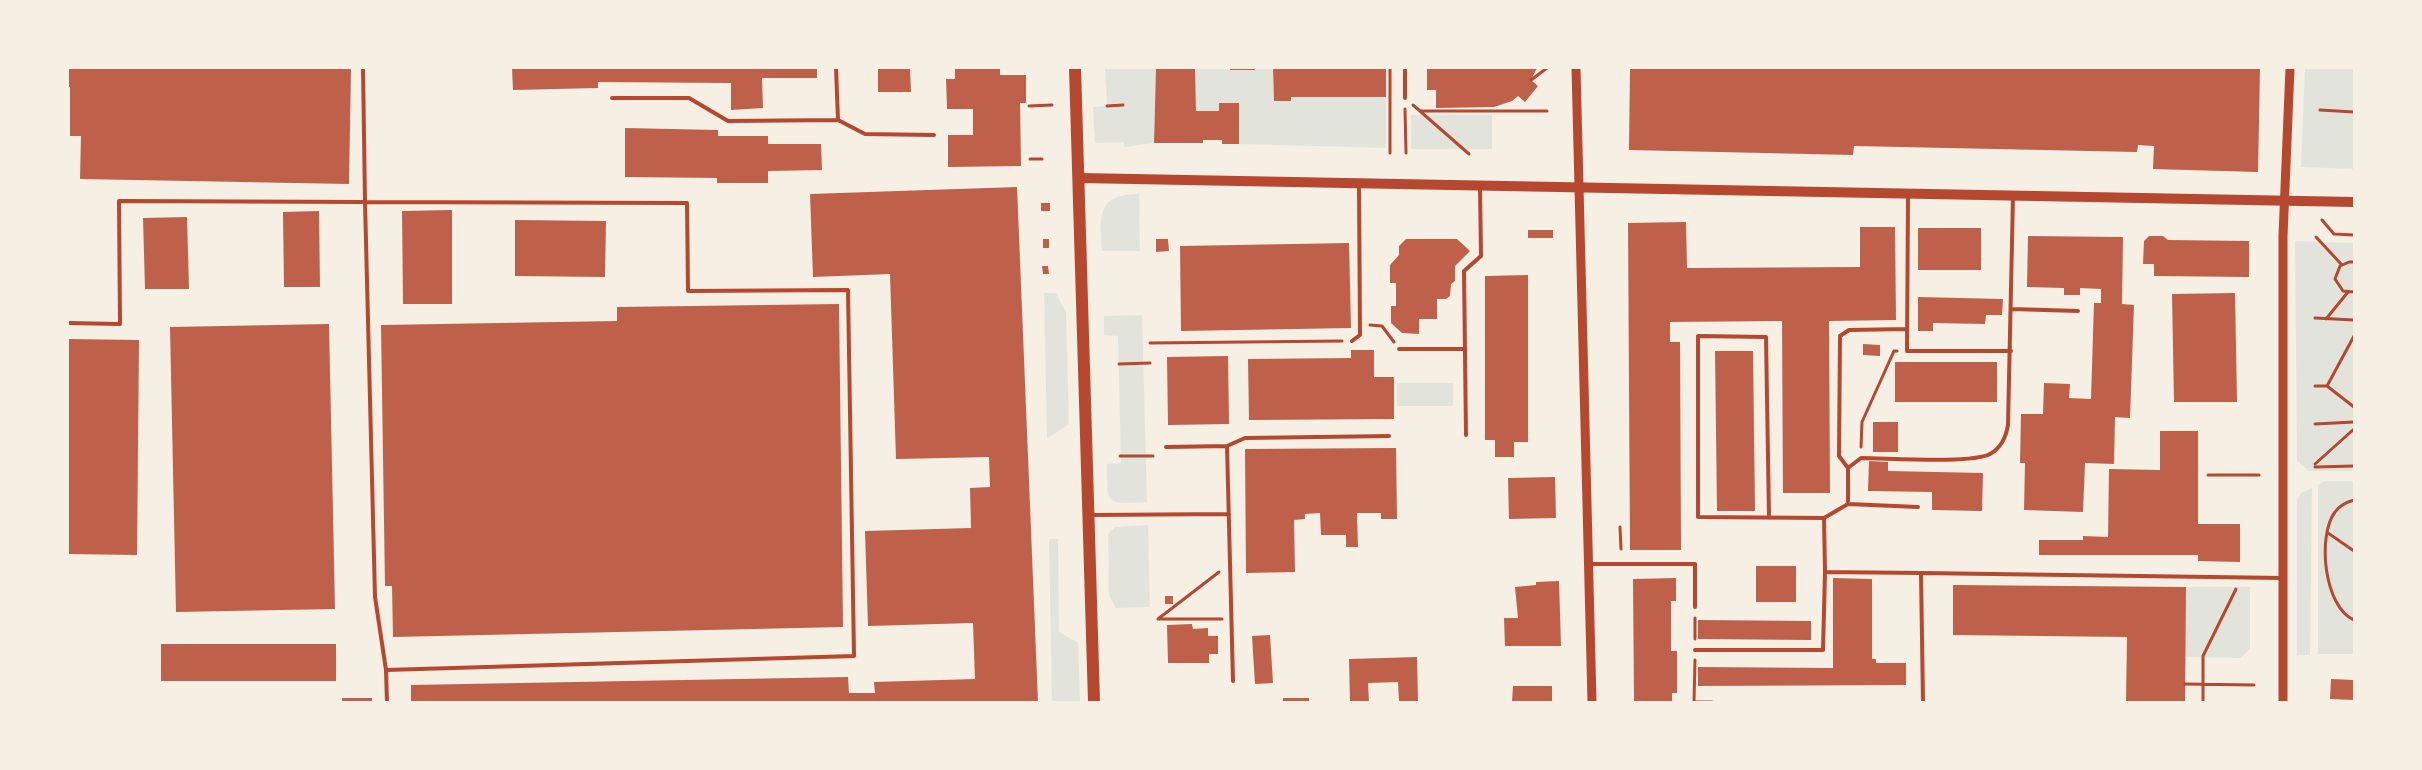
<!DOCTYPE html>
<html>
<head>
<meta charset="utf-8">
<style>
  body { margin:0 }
  #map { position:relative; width:2422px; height:770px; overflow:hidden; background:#f6efe4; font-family:"IBM Plex Serif",serif }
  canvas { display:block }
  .frame { position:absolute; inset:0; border:69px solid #f6efe4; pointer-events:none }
</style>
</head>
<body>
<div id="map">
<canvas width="2422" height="770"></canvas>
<div class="frame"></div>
</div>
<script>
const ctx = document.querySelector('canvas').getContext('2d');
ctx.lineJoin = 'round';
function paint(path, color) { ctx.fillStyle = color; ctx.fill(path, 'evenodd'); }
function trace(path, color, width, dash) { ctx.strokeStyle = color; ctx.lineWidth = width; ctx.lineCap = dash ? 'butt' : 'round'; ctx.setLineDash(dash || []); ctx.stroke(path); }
const green = new Path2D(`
  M1105,68H1156L1154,143L1124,147V142L1095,143L1093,107L1107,106Z
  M1195,68H1230V70L1273,68L1274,101H1291V97H1386V148L1239,144L1238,103H1220L1219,111H1196Z
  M2305,68H2354V169L2301,167Z
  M1411,115H1492V149H1411Z
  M1139,194L1140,251H1102C1100,217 1096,194 1139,194Z
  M2295,241L2354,243V471H2309L2297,461Z
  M1044,293H1056L1066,313L1069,424L1047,439Z
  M1142,315L1147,502C1105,504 1107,506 1107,464L1121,463L1118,336L1104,335V316Z
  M1397,383H1453V406H1397Z
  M2325,481H2354V654H2318V485Z
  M2312,488L2310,655H2297V499L2301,493Z
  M1148,525L1150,607L1116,608L1109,595L1108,534L1115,527Z
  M1049,539H1058L1059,632L1078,643L1080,702H1052Z
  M2186,587H2250V648L2241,658L2185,657Z`);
const building = new Path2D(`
  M68,68H351L349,184L80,179L81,136H70V87H68Z
  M512,68H817V78H762L763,108L731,110V83L598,82V88L513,90Z
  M878,68H910L911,92H878Z
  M955,68H1000V75H1026V103H1020L1021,166L948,167V135H973V109H947L946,79H955Z
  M1156,68H1195L1196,111H1219V103H1239V144H1222V140H1203V143H1154Z
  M1230,68H1255V70H1230Z
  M1273,68H1386V97H1291V101H1274Z
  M1427,68H1537L1531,80L1538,86L1525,102L1518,96L1512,101L1494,107L1436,108V90H1427Z
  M1630,68H2260L2258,172L2153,169L2154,146L2138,145L2137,152L1854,146L1853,155L1629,150Z
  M625,128L718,130V136H768V144H821L822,170L768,171V183H717V178L625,177Z
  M1017,187L1038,702H411V685L848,677L849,693H875L874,682L975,679L973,623L868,626L865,531L971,528L970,488L990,487L989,457L896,459L890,274L813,277L810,194Z
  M1041,203H1050V211H1041Z
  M452,210V304H403L402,211Z
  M319,211L320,287H284L283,212Z
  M187,217L189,289H145L143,218Z
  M515,220L606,221L605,277L515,276Z
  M1686,222L1687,268L1860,267V227H1895L1896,320L1829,321L1830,493H1783L1782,321L1670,322V342H1680L1681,550H1630L1628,223Z
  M1918,228H1981V270H1918Z
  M1528,230H1553V238H1528Z
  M2028,236L2123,237L2122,304L2134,305L2130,418L2115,417L2114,464L2085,463L2083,512L2024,510L2025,463H2020L2021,414H2043L2044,383L2070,384L2069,398L2091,399L2094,303H2101V289L2080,288V295H2064V288L2027,287Z
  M2149,236H2163L2168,240L2249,241V277L2154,276V264H2143L2144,241Z
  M1043,239H1049V248H1043Z
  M1156,239H1168L1169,251L1156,252Z
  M1406,239H1457L1470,251L1455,266V281L1451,284L1450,296L1446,299H1437V319H1419V334L1402,333L1391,323V306H1396V283H1390V265L1399,255V246Z
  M1349,243L1351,328L1181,331L1180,246Z
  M1042,266H1048L1049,274H1043Z
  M1528,275V442H1514V457H1495V440H1485V276Z
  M2235,293L2237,402H2174L2172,294Z
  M1918,297L2003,299L2002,315H1986L1985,324L1933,323V331H1918Z
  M839,304L843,627L393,637L392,586H385L381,325L617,321V307Z
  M329,324L335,609L176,612L170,327Z
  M68,339L139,340L137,555L68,554Z
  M1863,344L1880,345V356L1863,355Z
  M1351,350H1374V377H1394V419L1249,420L1248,359L1351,358Z
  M1715,351H1753L1755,511H1717Z
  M1228,356L1229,424L1168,425L1167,357Z
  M1895,362H1997V402H1895Z
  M1873,422H1898V452H1873Z
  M2160,431H2198V524H2240V562L2198,561V555H2039V540H2083V536L2108,537L2109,469L2160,470Z
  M1396,448L1397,519H1381V513H1357L1358,547H1346V535H1321L1320,513L1305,514V519L1294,520L1295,572L1246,573L1245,449Z
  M1869,461L1888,462V471L1983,473L1982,511L1932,510V492L1868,491Z
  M1555,477L1556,518L1509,519L1508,478Z
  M1756,566H1796V602H1756Z
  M1676,578V601H1671V651H1677V693H1672V702H1634L1633,579Z
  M1833,578L1872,579V659H1876V663H1906V685L1698,686V667L1833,668Z
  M1559,581L1561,646H1505L1504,618H1518L1515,587L1536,585V582Z
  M1953,585L2186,587L2185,702H2126L2127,637L1953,635Z
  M1165,596H1173V604H1165Z
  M1698,620L1811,621V640L1698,639Z
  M1192,624L1193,629L1208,628V636H1218V654H1209V663H1168L1167,625Z
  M1270,635L1273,683L1255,684L1252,636Z
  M161,644H336V681H161Z
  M1417,657L1418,702H1399L1398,682L1368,683L1369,702H1350L1349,659Z
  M2331,679L2354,680V700L2330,699Z
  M1513,686H1552V702H1512Z
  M342,698H372V702H342Z
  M1283,698H1309V702H1283Z`);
const path = new Path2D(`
  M1390,68V153
  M1531,80L1547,68
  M1413,105L1420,111H1547
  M1029,106L1052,105
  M1107,106L1123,105
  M1405,109L1406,153
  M2320,110L2354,112
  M1421,112L1469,154
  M1030,159H1042
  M2322,220L2334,234L2354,235
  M2316,237L2342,265
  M2354,262H2349L2340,266L2335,279L2343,291L2354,292
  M2315,318L2354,320
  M2326,319L2348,292
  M1370,325L1382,326L1394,342
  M2354,336L2327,386L2354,407
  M1150,343L1342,341
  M1119,364L1150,363
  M2315,386H2327
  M2315,424L2354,422
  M1861,447L1862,422L1894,351H1897
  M1120,456H1153
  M2315,464L2354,429
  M2315,467L2354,466
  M2208,475H2259
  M2354,500C2347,502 2340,505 2335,512C2317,536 2324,607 2354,620
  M1620,527L1621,549
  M2328,533L2354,551
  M1695,618V639
  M1158,619L1219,572
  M1158,619H1222
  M1695,660L1694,702H1712
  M2185,684L2254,685
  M2203,702V656L2236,589`);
const service = new Path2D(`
  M363,68L365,202L687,203L688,291L848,290L854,656L386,670
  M836,68L838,120L865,134L934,135
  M1405,68V98
  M612,98H689L728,121L838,120
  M1908,195L1907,351H2011
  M2012,309L2078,311
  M68,323L120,324L119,201L365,202L375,597L386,670L387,702
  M1352,341L1360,335L1359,185
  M1399,349H1465
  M1466,435L1464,271L1481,256L1480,187
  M1227,446L1233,681
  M1166,447L1227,446L1245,438L1389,436
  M1848,468L1839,456L1840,336L1849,330L1907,329
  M1848,504L1918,507
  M1092,515L1229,514
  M1769,518L1766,337L1698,336V517L1824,518L1848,504V468L1861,458C1888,458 1971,464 1990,454C2001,448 2006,437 2008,425L2013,196
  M1824,518L1825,572L1921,573
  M1588,564H1695V607
  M1695,650H1823L1825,572
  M1923,702L1921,573L2283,578`);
const tertiary = new Path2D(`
  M1576,68L1592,702
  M2283,702V236L2290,68`);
const secondary = new Path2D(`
  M1080,178L2354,202`);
const primary = new Path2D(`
  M1075,68L1094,702`);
paint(green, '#e2e4dc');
paint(building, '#bf614a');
trace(path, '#b5482f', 3);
trace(service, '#b5482f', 4);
trace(tertiary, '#b5482f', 9);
trace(secondary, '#b5482f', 10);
trace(primary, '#b5482f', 12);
</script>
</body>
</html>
